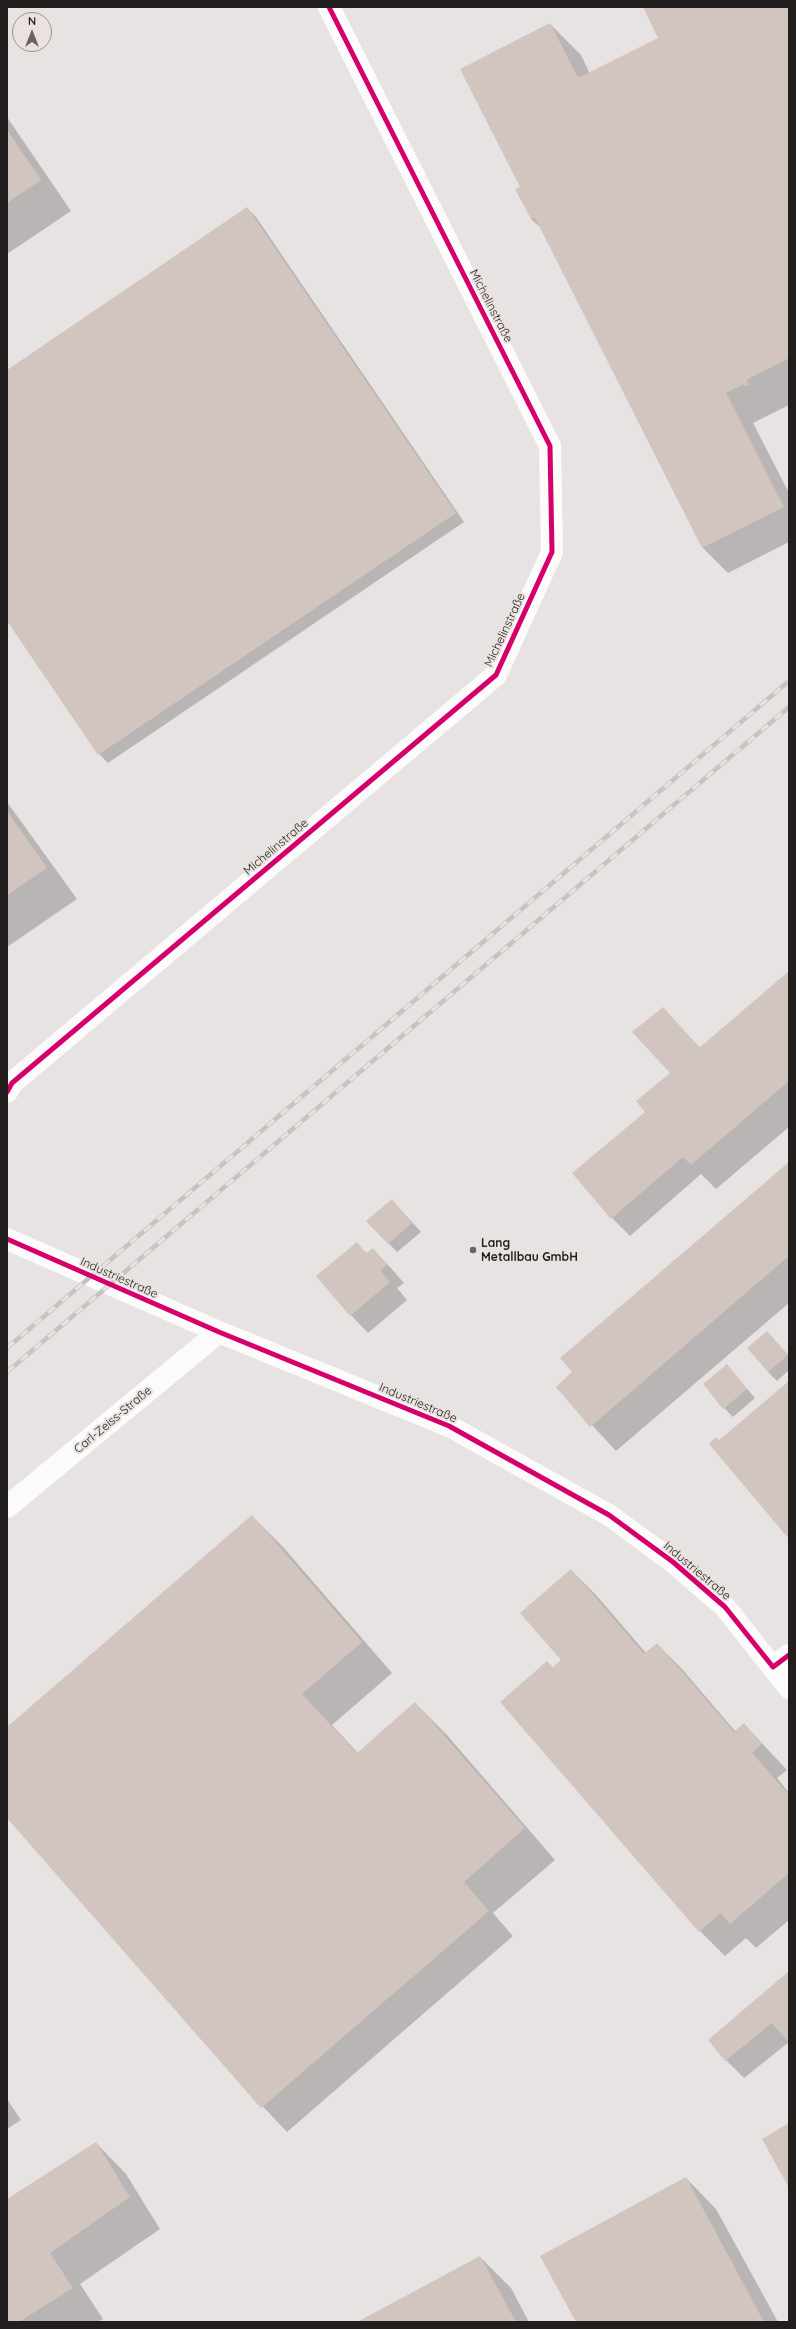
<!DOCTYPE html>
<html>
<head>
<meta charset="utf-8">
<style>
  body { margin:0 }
  #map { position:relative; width:796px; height:2329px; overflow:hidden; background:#e7e3e2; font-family:Quicksand,sans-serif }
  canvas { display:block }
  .frame { position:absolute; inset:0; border:8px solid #211e1d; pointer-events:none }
  .north { position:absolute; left:12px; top:12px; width:40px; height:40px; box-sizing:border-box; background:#eae2df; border:1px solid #9a9491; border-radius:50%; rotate:0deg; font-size:11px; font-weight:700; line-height:16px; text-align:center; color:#211e1d }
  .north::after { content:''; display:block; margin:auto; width:14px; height:18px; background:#666362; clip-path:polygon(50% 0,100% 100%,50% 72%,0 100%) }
</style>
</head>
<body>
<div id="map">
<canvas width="796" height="2329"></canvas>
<div class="frame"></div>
<div class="north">N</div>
</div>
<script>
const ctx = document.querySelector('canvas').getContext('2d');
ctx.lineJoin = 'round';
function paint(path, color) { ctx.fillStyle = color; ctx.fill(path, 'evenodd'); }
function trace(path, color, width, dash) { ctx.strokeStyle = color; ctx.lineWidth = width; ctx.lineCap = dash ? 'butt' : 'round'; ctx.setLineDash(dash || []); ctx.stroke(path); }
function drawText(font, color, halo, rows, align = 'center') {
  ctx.font = font + ' Quicksand,sans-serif'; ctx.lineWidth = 4; ctx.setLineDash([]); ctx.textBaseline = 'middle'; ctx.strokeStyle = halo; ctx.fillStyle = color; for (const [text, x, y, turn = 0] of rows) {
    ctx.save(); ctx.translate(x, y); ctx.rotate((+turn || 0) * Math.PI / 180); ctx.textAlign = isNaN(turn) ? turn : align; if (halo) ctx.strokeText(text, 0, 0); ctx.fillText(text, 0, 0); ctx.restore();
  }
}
const shadow = new Path2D(`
  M644,7H789V405L753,423L789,493V542L728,573L703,548L542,229L531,219L550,24L581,55L590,74L660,38Z
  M7,117L71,211L7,254Z
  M247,208L256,217L464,522L108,763L99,754L7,619V371Z
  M7,802L77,899L7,947Z
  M789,972V1127L716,1189L701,1174L630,1236L612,1218L645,1113L671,1073L663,1008L700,1048Z
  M789,1163V1303L616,1451L557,1387Z
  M401,1210L421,1232L397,1252L367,1221Z
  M357,1244L367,1254L372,1249L390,1267L404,1283L397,1288L407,1300L368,1333L351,1315Z
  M767,1332L789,1356V1370L777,1381L768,1372Z
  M727,1366L755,1398L733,1417L724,1408Z
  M252,1516L283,1547L392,1673L332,1725L358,1753L415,1703L446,1734L555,1860L493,1913L513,1936L287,2132L237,2079L7,1816V1729Z
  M571,1570L596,1595L646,1653L657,1644L682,1669L735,1731L744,1724L787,1770L777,1778L789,1793V1920L756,1948L746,1938L725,1956L700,1931L553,1668L562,1660Z
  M789,1972V2042L744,2078L726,2060Z
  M7,2099L21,2120L7,2129Z
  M96,2143L126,2174L160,2229L80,2284L103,2319L98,2322H7V2200Z
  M686,2178L716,2209L778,2322H577Z
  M480,2257L511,2288L529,2322H359Z`);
const building = new Path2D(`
  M643,7H789V358L746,380L749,385L745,386L744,384L726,393L784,507L702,548L535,218L531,219L515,189L520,187L460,69L550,23L578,78L658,38Z
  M7,130L41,180L7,203Z
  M247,207L456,513L98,755L7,621V370Z
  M7,811L47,868L7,895Z
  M789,971V1081L691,1165L683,1157L611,1219L572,1173L645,1112L636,1101L670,1073L632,1032L663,1007L699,1048Z
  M789,1162V1256L590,1427L556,1387L572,1372L560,1358Z
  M392,1199L412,1223L388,1244L366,1221Z
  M357,1242L366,1253L373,1248L387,1265L380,1270L390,1282L350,1316L316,1276Z
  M767,1331L788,1355L768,1372L747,1348Z
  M727,1364L747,1389L723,1409L703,1384Z
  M789,1381V1539L709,1444L716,1437L719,1440Z
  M252,1515L362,1642L302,1694L357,1753L415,1702L525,1828L464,1882L489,1911L261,2108L7,1818V1727Z
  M571,1569L644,1654L657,1643L734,1732L744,1723L762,1744L752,1753L789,1795V1873L730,1924L721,1913L699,1932L500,1702L547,1661L553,1667L561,1660L520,1613Z
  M789,1971V2043L772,2023L725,2061L708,2040Z
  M789,2123V2188L762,2139Z
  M96,2142L130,2197L50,2253L73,2288L19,2322H7V2199Z
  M686,2177L764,2322H576L540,2256Z
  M480,2256L516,2322H357Z`);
const minor = new Path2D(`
  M7,1092L12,1083L496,675L552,552L550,446L329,7
  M7,1239L219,1332L449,1426L609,1515L673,1562L725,1607L789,1688
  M7,1507L219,1332
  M773,1667L789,1655`);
const rail = new Path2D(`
  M7,1348L789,681
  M7,1372L789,707`);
const cycleway = new Path2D(`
  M7,1092L12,1083L496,675L552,552L550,446L329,7
  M7,1239L219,1332L449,1426L609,1515L673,1562L725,1607L773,1667L789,1655`);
const markers = [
  [473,1250,4,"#666362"]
];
const streetNames = [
  ["Michelinstraße",491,306,63],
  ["Michelinstraße",505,630,-65],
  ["Michelinstraße",276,847,-40],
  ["Industriestraße",119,1278,24],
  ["Industriestraße",418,1403,23],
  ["Carl-Zeiss-Straße",113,1420,-40],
  ["Industriestraße",697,1571,40]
];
const poiNames = [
  ["Lang",481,1243],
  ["Metallbau GmbH",481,1257]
];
paint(shadow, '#0003');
paint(building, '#d2c4be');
trace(minor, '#fbfbfb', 22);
trace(rail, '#c5c4c3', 4.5);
trace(rail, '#eae2df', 3, [9]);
trace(cycleway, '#d6006c', 5);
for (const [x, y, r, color] of markers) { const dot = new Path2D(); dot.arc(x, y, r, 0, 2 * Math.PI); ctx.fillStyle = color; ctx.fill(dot); trace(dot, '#eae2df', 1.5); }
drawText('12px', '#211e1d', '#eae2df', streetNames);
drawText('bold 12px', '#211e1d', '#eae2df', poiNames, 'left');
</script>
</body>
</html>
